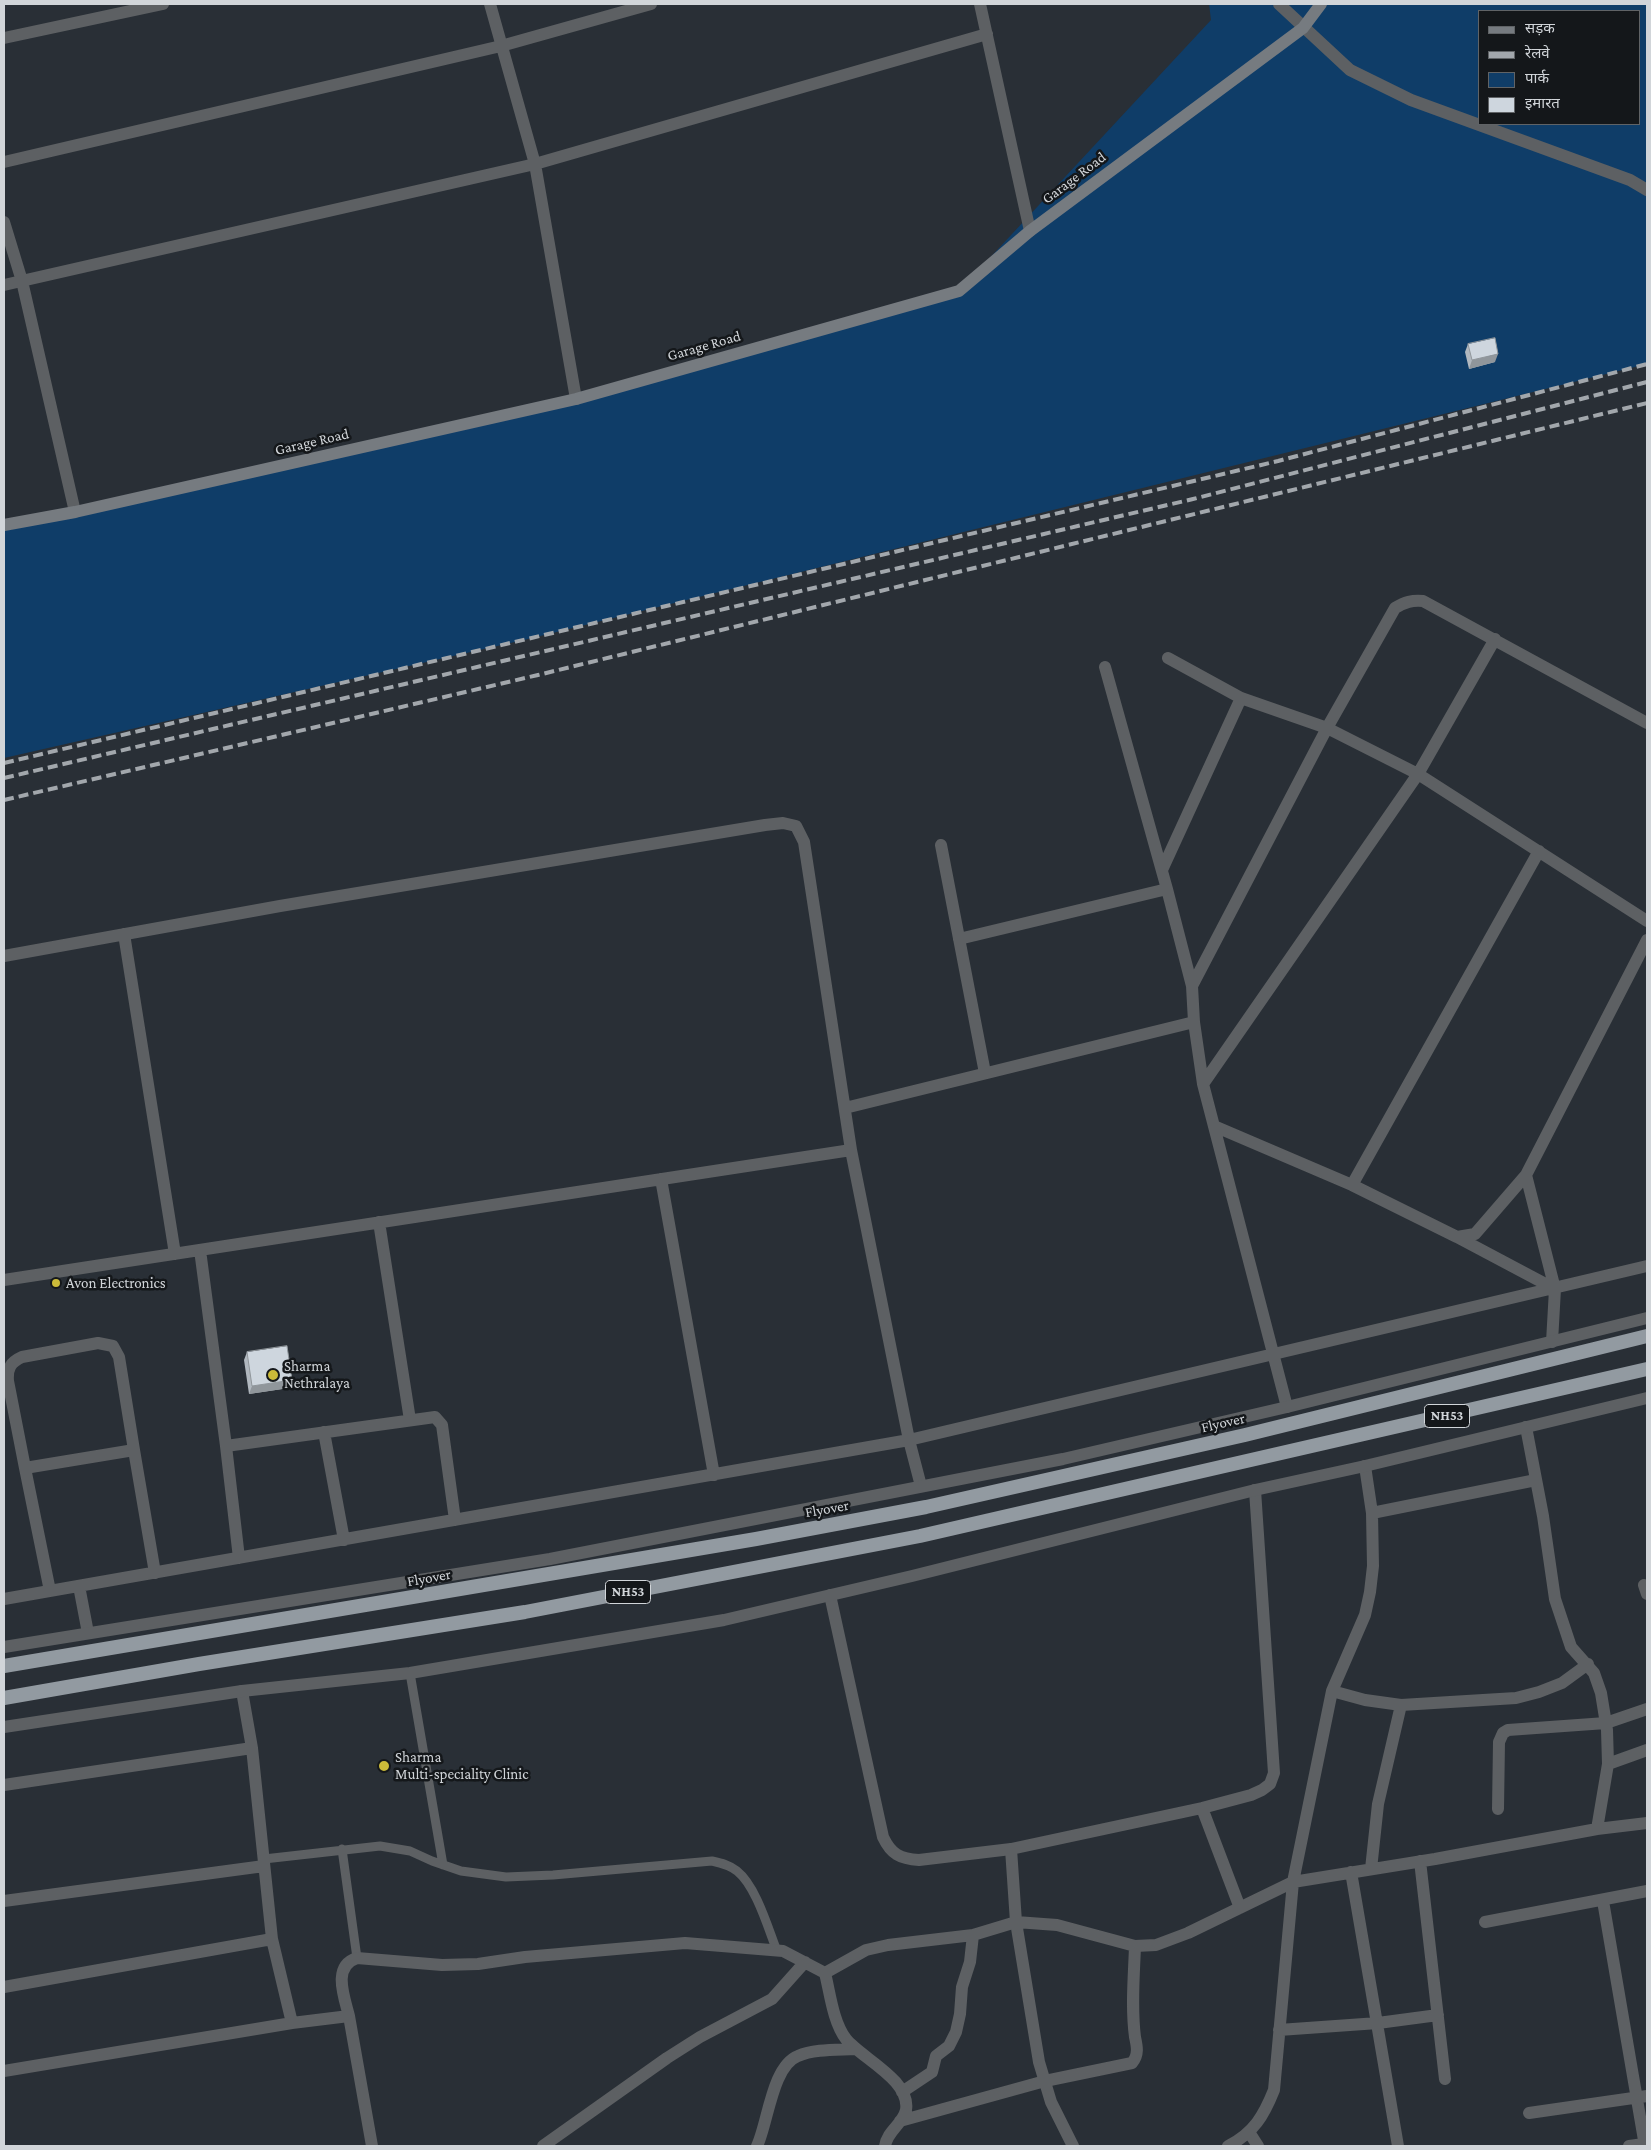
<!DOCTYPE html>
<html>
<head>
<meta charset="utf-8">
<style>
  body { margin:0 }
  #map { position:relative; width:1651px; height:2150px; overflow:hidden; background:#292f36; font-family:"Crimson Pro","Noto Sans Devanagari",serif }
  canvas { display:block }
  .frame { position:absolute; inset:0; border:5px solid #d1d5d9; pointer-events:none }
  .legend { position:absolute; left:1478px; top:10px; width:162px; height:115px; box-sizing:border-box; background:#14171a; border:1px solid #606366; margin:0; padding:6px 9px; list-style:none; font-size:15px; color:#d1d5d9 }
  .legend li { display:flex; align-items:center; gap:10px; height:25px }
  .legend b { width:25px; border:1px solid #606366 }
</style>
</head>
<body>
<div id="map">
<canvas width="1651" height="2150"></canvas>
<div class="frame"></div>
<ul class="legend">
<li><b style="height:6px;background:#767b80"></b>सड़क</li>
<li><b style="height:6px;background:#a2a7ac"></b>रेलवे</li>
<li><b style="height:14px;background:#0f3d68"></b>पार्क</li>
<li><b style="height:14px;background:#ced6de"></b>इमारत</li>
</ul>
</div>
<script>
const ctx = document.querySelector('canvas').getContext('2d');
ctx.lineJoin = 'round';
function paint(path, color) { ctx.fillStyle = color; ctx.fill(path, 'evenodd'); }
function trace(path, color, width, dash) { ctx.strokeStyle = color; ctx.lineWidth = width; ctx.lineCap = dash ? 'butt' : 'round'; ctx.setLineDash(dash || []); ctx.stroke(path); }
function drawText(font, color, halo, rows, align = 'center') {
  ctx.font = font + ' "Crimson Pro",serif'; ctx.lineWidth = 5; ctx.setLineDash([]); ctx.textBaseline = 'middle'; ctx.strokeStyle = halo; ctx.fillStyle = color; for (const [text, x, y, turn = 0] of rows) {
    ctx.save(); ctx.translate(x, y); ctx.rotate((+turn || 0) * Math.PI / 180); ctx.textAlign = isNaN(turn) ? turn : align; if (halo) ctx.strokeText(text, 0, 0); ctx.fillText(text, 0, 0); ctx.restore();
  }
}
const green = new Path2D(`
  M1209,4H1647V364L528,639L4,758V525L576,399L959,291L1211,20ZM1480,11H1640V124H1480Z`);
const service = new Path2D(`
  M410,1673L443,1865
  M342,1849L357,1958
  M264,1859L380,1846L410,1851L432,1861L461,1871L506,1877L553,1875L712,1861C721,1863 730,1865 737,1871C756,1886 768,1928 777,1951`);
const minor = new Path2D(`
  M490,4L535,164L576,399
  M980,4L1030,231
  M1279,4L1350,70L1411,100L1630,180L1647,190
  M4,38L163,4
  M4,162L501,46L651,4
  M4,222L22,281L75,512
  M4,285L535,164L987,34
  M1168,658L1241,698L1327,728L1418,774L1647,921
  M1105,667L1167,889L1192,986L1194,1022L1203,1084L1287,1407
  M941,845L985,1073
  M1162,870L1241,698
  M124,934L175,1254
  M959,939L1167,889
  M4,956L280,906L765,825L783,823L796,826L804,842L851,1150L909,1440L921,1486
  M1192,986L1327,728L1395,608C1405,602 1412,600 1423,601L1647,723
  M1203,1084L1418,774L1495,639
  M845,1108L1194,1022
  M1214,1126L1352,1185L1457,1237L1555,1289
  M661,1179L714,1475
  M1352,1185L1539,851
  M379,1222L410,1420
  M1457,1237L1475,1234L1526,1175
  M200,1250L226,1446L435,1417L442,1425L455,1520
  M4,1280L851,1150
  M1552,1342L1555,1289L1526,1175L1647,940
  M1526,1427L1543,1516L1555,1599L1571,1647L1594,1673L1601,1693L1607,1730L1608,1764L1597,1829
  M324,1432L344,1540
  M226,1446L239,1558
  M25,1468L8,1381C7,1368 11,1362 22,1357L98,1343L113,1346L119,1357L134,1450
  M1372,1513L1536,1480
  M1644,1585L1647,1594
  M79,1586L88,1633
  M50,1591L25,1468L134,1450L155,1573
  M830,1595L883,1837C891,1854 900,1859 919,1860L1011,1849L1202,1808L1251,1795L1262,1790L1270,1784L1274,1773L1255,1490
  M4,1599L909,1440L1647,1266
  M242,1691L252,1748L272,1939L292,2023
  M1332,1691L1365,1700L1401,1705L1516,1698L1539,1692L1562,1683L1588,1664
  M1608,1764L1647,1750
  M4,1785L252,1748
  M1202,1808L1240,1908
  M1498,1809L1499,1742L1503,1733L1508,1730L1606,1723L1647,1709
  M1011,1849L1016,1922L1039,2062L1051,2102L1073,2146
  M1420,1861L1445,2079
  M1371,1869L1378,1804L1401,1705
  M1351,1872L1398,2146
  M4,1901L264,1866
  M1603,1901L1645,2146
  M1485,1922L1647,1891
  M825,1973C830,1993 833,2022 846,2039C861,2058 911,2080 906,2110C903,2124 887,2131 885,2146
  M4,1987L272,1939
  M349,2016C344,1996 332,1966 357,1958L442,1965L478,1964L525,1957L685,1943L783,1951L825,1973L866,1950L888,1945L973,1935L1016,1922L1057,1925L1135,1946L1156,1945L1188,1933L1293,1882L1435,1859L1597,1829L1647,1823
  M1279,2030L1378,2023L1438,2015
  M4,2071L292,2023L349,2016L372,2146
  M902,2092L932,2072L936,2056L949,2046L956,2032L960,2014L962,1987L970,1962L973,1935
  M1529,2113L1647,2096
  M900,2121L1045,2081L1132,2063C1139,2055 1137,2046 1135,2037C1131,2007 1134,1976 1135,1946
  M1249,2132L1258,2146
  M543,2146L667,2058L700,2037L772,1999L805,1962
  M757,2146C768,2123 772,2066 798,2056C814,2049 837,2050 855,2049
  M1228,2146C1254,2133 1264,2115 1274,2090L1293,1882L1332,1691L1365,1615L1370,1592L1373,1566L1372,1513L1365,1466
  M1629,2146L1644,2144`);
const tertiary = new Path2D(`
  M4,1647L550,1559L1063,1459L1287,1407L1647,1318
  M4,1727L242,1691L410,1673L724,1620L912,1576L1255,1490L1365,1466L1647,1398`);
const secondary = new Path2D(`
  M4,525L75,512L576,399L959,291L1030,231L1303,28L1321,4`);
const trunk = new Path2D(`
  M4,1666L756,1539L926,1507L1245,1435L1647,1336
  M4,1698L199,1664L525,1612L920,1536L1647,1369`);
const rail = new Path2D(`
  M4,763L1278,461L1647,364
  M4,778L1193,499L1647,382
  M4,800L538,675L1647,403`);
const wall = new Path2D(`
  M1468,344L1495,362L1469,369L1465,352Z
  M247,1352L289,1388L249,1394L244,1360Z`);
const shadedWall = new Path2D(`
  M1498,354L1495,362L1469,369L1472,360Z
  M292,1380L289,1388L249,1394L252,1386Z`);
const building = new Path2D(`
  M1495,338L1498,354L1472,360L1468,344Z
  M287,1346L292,1380L252,1386L247,1352Z`);
const markers = [
  [56,1283,5,"#cbba39"],
  [273,1375,6,"#cbba39"],
  [384,1766,6,"#cbba39"]
];
const shields = [
  [1447,1416,45],
  [628,1592,45]
];
const shieldNames = [
  ["NH53",1447,1416],
  ["NH53",628,1592]
];
const streetNames = [
  ["Garage Road",1074,178,-37],
  ["Garage Road",704,346,-16],
  ["Garage Road",312,442,-13],
  ["Flyover",1223,1423,-13],
  ["Flyover",827,1509,-10],
  ["Flyover",429,1578,-10]
];
const poiNames = [
  ["Avon Electronics",66,1283],
  ["Sharma",284,1366],
  ["Nethralaya",284,1383],
  ["Sharma",395,1757],
  ["Multi-speciality Clinic",395,1774]
];
paint(green, '#0f3d68');
trace(service, '#5d6063', 9);
trace(minor, '#5d6063', 12);
trace(tertiary, '#5d6063', 12);
trace(secondary, '#767b80', 12);
trace(trunk, '#929aa1', 14);
trace(rail, '#a2a7ac', 4, [10, 5]);
paint(wall, '#b1b8bf');
paint(shadedWall, '#90969b');
paint(building, '#ced6de');
trace(building, '#90969b', 1);
for (const [x, y, r, color] of markers) { const dot = new Path2D(); dot.arc(x, y, r, 0, 2 * Math.PI); ctx.fillStyle = color; ctx.fill(dot); trace(dot, '#14171a', 2); }
for (const [x, y, w] of shields) { const box = new Path2D(); box.roundRect(x - w / 2, y - 11.5, w, 23, 4); ctx.fillStyle = '#14171a'; ctx.fill(box); trace(box, '#d1d5d9', 1); }
drawText('bold 14px', '#d1d5d9', null, shieldNames);
drawText('15px', '#d1d5d9', '#14171a', streetNames);
drawText('15px', '#d1d5d9', '#14171a', poiNames, 'left');
</script>
</body>
</html>
